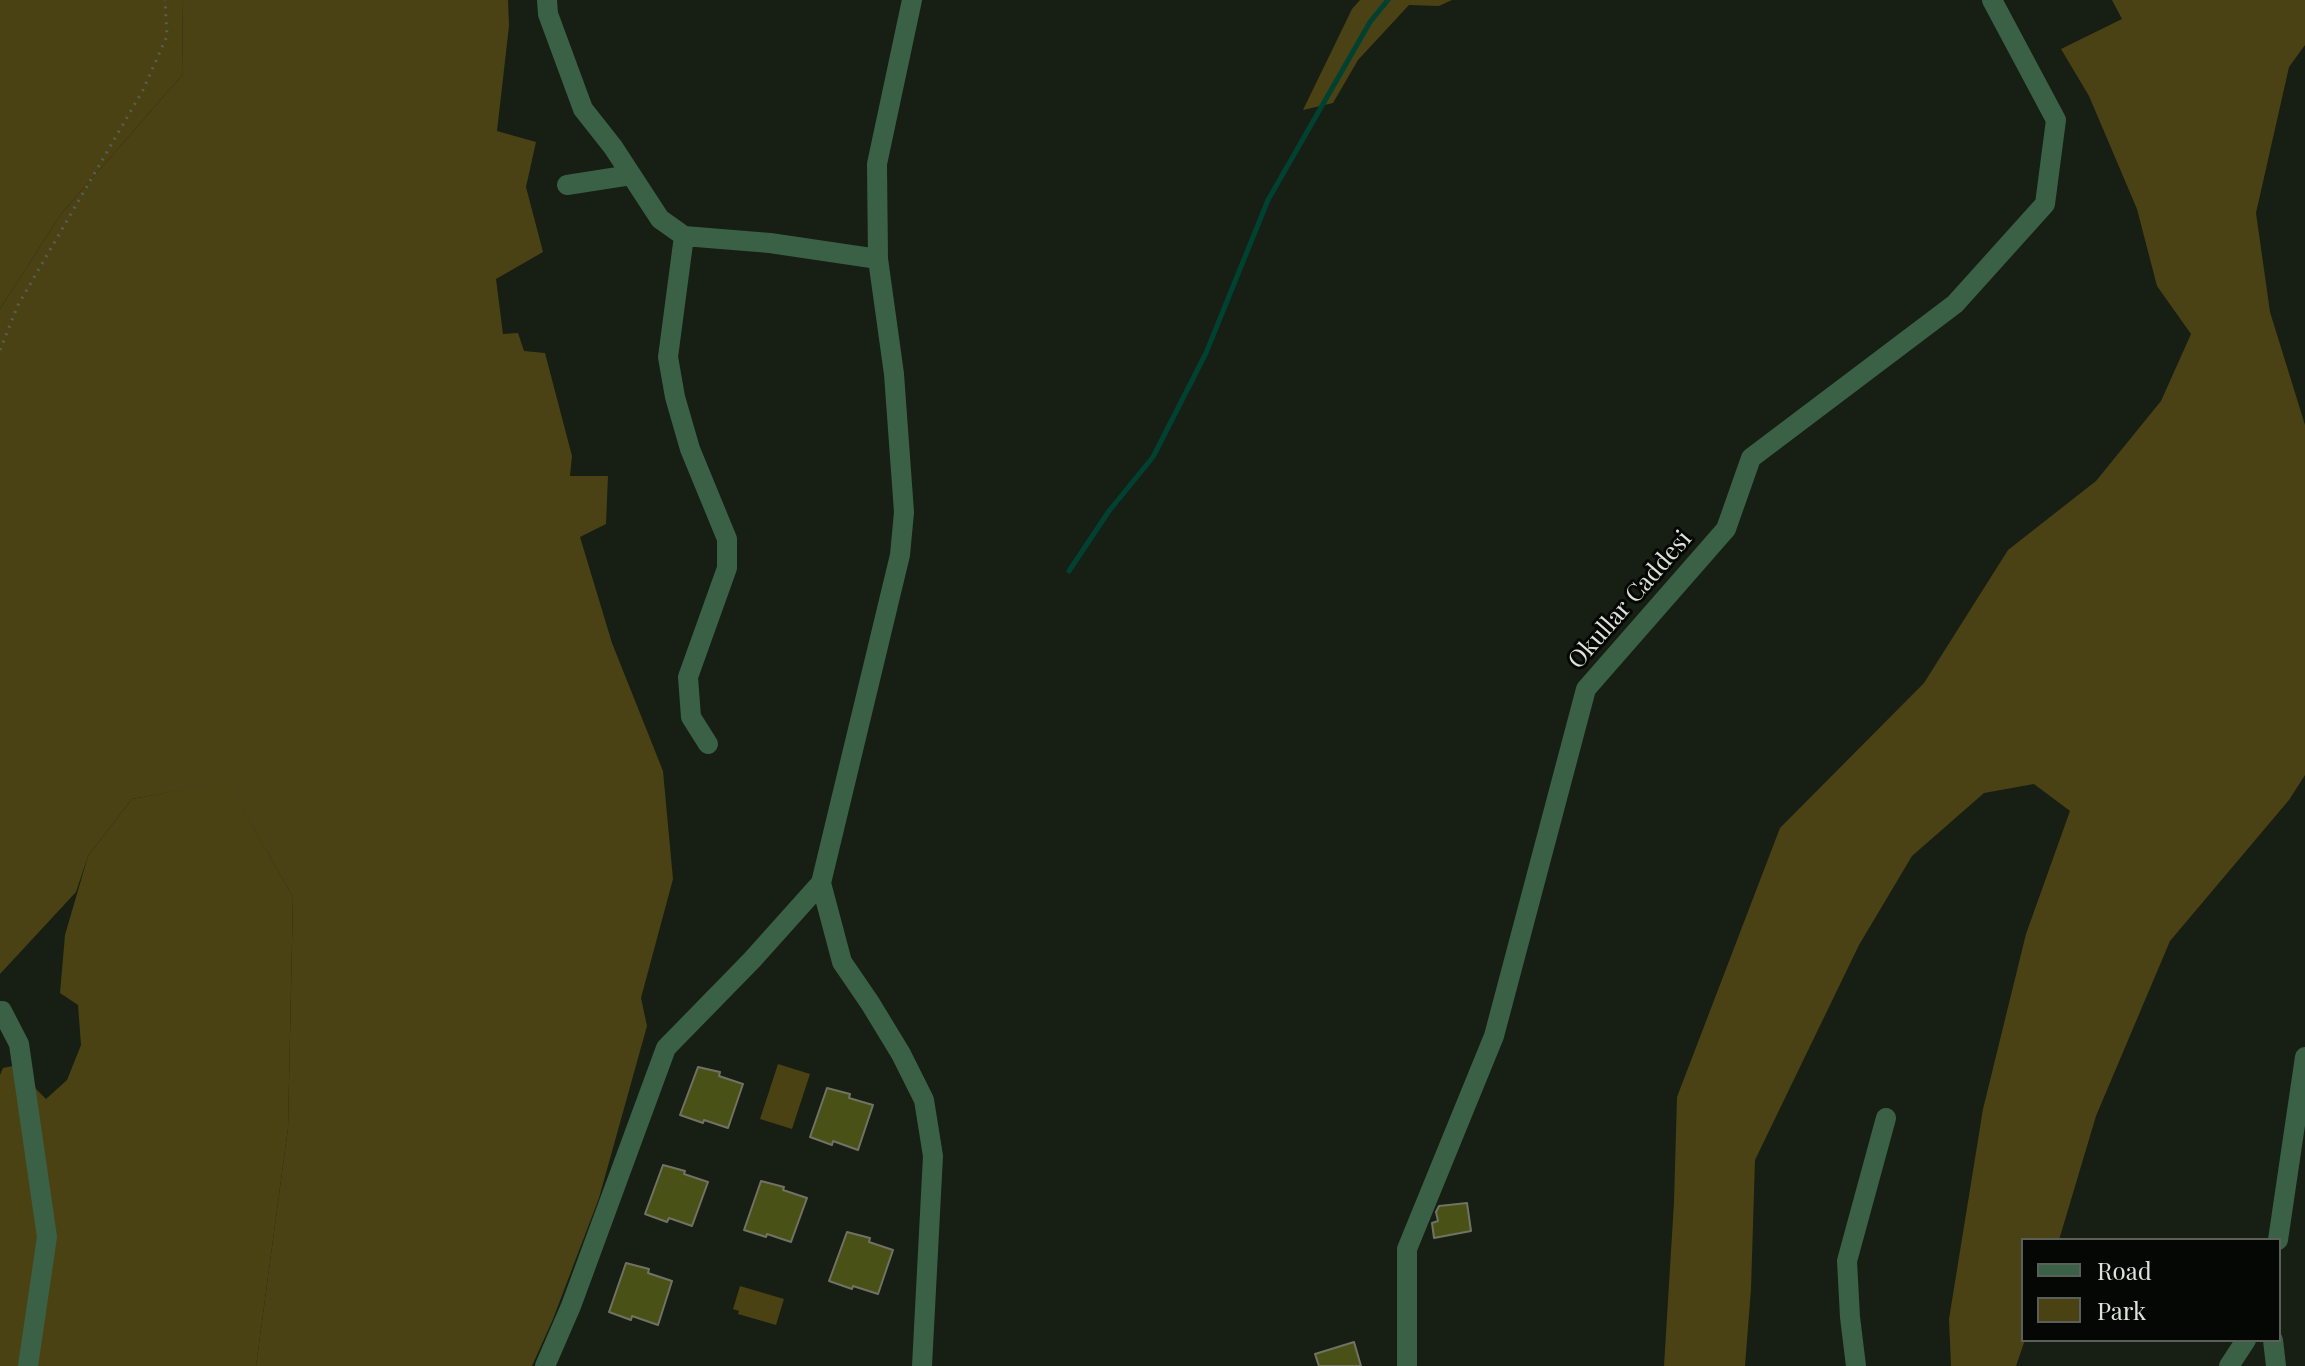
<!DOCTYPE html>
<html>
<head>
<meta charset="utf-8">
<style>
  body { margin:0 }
  #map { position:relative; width:2305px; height:1366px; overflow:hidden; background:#171e13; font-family:"Playfair Display",serif }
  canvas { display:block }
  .legend { position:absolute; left:2021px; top:1238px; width:260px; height:104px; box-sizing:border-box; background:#050704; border:2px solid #5b5f5a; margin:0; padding:10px 14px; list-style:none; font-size:24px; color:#dde3db }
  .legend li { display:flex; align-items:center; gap:16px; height:40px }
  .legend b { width:40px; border:2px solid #5b5f5a }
</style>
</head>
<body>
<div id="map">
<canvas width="2305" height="1366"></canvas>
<ul class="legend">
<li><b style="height:10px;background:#3a6146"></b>Road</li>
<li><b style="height:22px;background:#4a4213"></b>Park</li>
</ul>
</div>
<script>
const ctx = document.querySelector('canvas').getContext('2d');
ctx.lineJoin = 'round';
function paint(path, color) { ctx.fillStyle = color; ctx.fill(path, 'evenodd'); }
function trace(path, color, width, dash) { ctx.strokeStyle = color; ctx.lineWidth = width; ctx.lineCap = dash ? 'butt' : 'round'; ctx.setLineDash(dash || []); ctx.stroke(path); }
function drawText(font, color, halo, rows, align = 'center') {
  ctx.font = font + ' "Playfair Display",serif'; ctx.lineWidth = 6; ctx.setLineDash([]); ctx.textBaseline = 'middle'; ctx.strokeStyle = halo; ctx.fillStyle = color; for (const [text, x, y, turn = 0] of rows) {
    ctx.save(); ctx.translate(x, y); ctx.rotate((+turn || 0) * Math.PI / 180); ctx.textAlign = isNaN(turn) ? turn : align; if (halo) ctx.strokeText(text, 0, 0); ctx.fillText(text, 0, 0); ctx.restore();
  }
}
const green = new Path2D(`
  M0,0H182L183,74L61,214L0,309Z
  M227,781L293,897L288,1128L256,1366H0V1075L3,1068L13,1066L46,1099L67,1080L81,1045L78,1005L60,993L65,935L88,856L132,799Z
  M778,1064L810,1074L792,1129L760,1119Z
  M740,1286L784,1299L776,1325L738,1314L739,1311L733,1309Z`);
const forest = new Path2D(`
  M182,0H508L509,26L497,131L536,142L526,187L543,252L496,279L503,334L518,333L524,351L545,353L572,456L570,476H608L606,524L580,537L612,643L663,771L673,879L641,998L647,1026L599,1198L553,1319L532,1366H256L288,1128L293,897L227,782L132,799L88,856L76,892L0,974V309L61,214L183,74Z
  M1360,0H1452L1439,6L1409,5L1358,60L1333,103L1303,110L1352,9Z
  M2112,0H2305V45L2289,67L2256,213L2270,312L2305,425V775L2289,800L2170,941L2096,1116L2059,1240H2023V1340H2025L2016,1366H1951L1949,1319L1983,1109L2026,934L2070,811L2034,784L1984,793L1912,856L1859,945L1755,1160L1751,1289L1745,1366H1664L1674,1202L1677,1097L1780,828L1924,683L2008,550L2096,481L2161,401L2191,334L2157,286L2137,209L2089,96L2061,49L2122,19Z`);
const stream = new Path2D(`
  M1069,571L1109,511L1153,457L1206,353L1268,200L1370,22L1388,0`);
const building = new Path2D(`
  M698,1067L720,1072L719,1076L743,1084L728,1128L704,1120L703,1123L680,1115Z
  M827,1088L850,1094L849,1098L873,1105L858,1150L833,1141L832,1145L810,1137Z
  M663,1165L685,1171L684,1174L708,1182L692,1226L669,1218L667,1222L645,1214Z
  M761,1181L784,1187L783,1190L807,1198L791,1242L767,1234L766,1237L744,1230Z
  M1467,1203L1471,1231L1434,1238L1432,1223L1438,1221L1436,1212L1439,1206Z
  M847,1232L870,1238L869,1242L893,1250L878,1294L853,1286L852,1289L829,1281Z
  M626,1263L649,1269L648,1273L672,1281L658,1325L632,1316L631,1320L609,1312Z
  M1354,1342L1361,1366H1319L1315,1354Z`);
const path = new Path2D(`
  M0,350L18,305L143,90L167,36L165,0`);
const minor = new Path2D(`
  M547,0L548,14L583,109L613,147L660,219L684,236L770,243L878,259
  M567,185L631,175
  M684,236L668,357L675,397L690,449L727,539V568L688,677L691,717L708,744
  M821,883L842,962L870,1003L901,1054L924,1100L933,1156L922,1366
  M0,1011H2L19,1044L47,1237L28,1366
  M2278,1240L2305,1057
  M2273,1340L2276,1366
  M545,1366L571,1306L666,1048L752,960L821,883L900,555L904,512L894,374L878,259L877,164L912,0
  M1407,1366V1249L1494,1036L1586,689L1726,529L1751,458L1955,304L2045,204L2056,120L1992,0
  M1856,1366L1850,1317L1847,1261L1886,1118
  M2229,1366L2246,1340`);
const streetNames = [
  ["Okullar Caddesi",1630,600,-49]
];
paint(green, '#4a4213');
paint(forest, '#4a4214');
trace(stream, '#014132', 5);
paint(building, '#495117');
trace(building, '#707364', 2);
trace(path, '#585e54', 3, [2, 6]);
trace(minor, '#3a6146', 20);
drawText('24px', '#dde3db', '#050704', streetNames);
</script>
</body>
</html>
